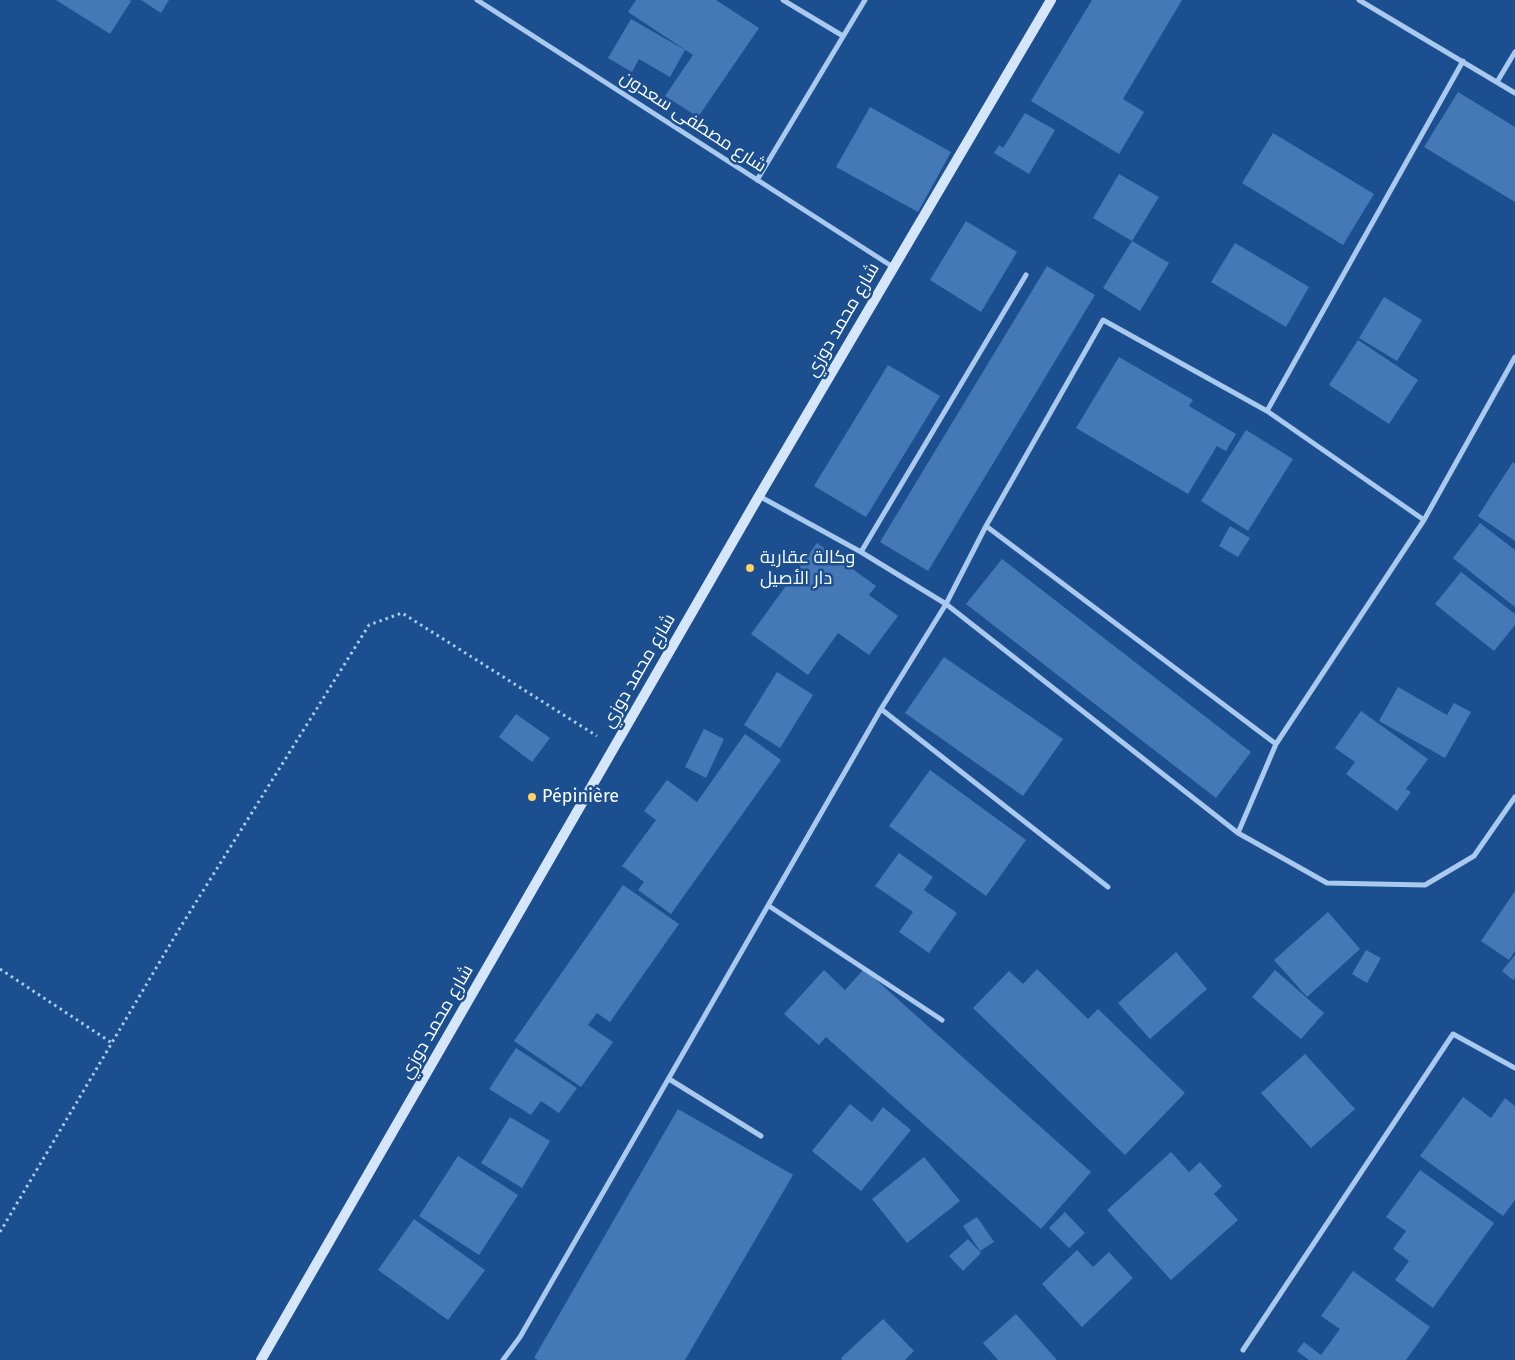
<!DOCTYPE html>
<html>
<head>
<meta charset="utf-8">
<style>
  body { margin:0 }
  canvas { display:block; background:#1b4f8f }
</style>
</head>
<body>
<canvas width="1515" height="1360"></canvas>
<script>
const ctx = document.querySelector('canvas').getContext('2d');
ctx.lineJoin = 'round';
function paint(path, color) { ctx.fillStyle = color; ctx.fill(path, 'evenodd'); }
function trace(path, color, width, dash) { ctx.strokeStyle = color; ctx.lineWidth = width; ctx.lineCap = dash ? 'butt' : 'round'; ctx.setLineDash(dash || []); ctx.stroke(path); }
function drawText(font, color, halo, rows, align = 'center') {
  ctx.font = font + ' "Fira Sans",Cairo,sans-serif'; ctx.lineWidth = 5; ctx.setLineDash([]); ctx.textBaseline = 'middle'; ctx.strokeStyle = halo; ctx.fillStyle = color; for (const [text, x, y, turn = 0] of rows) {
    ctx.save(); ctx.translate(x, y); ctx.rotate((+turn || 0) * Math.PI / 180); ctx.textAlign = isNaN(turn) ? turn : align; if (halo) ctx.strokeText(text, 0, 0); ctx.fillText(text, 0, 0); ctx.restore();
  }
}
const building = new Path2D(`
  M56,0H129L131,1L110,34Z
  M141,0H169L161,13Z
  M636,0H716L759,28L698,117L665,96L693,55L628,12Z
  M1092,0H1182L1123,99L1144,112L1119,154L1031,101Z
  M631,19L685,50L670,77L639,59L632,72L608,58Z
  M1458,92L1515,127V202L1424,147Z
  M870,107L951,152L918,212L836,167Z
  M1025,113L1055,130L1029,174L994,153L999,145L1003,148Z
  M1273,133L1374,194L1343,245L1242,183Z
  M1119,174L1159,197L1132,241L1093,218Z
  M966,221L1017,252L981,312L930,280Z
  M1132,241L1169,263L1140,311L1103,288Z
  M1235,243L1309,287L1286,327L1211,282Z
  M1047,266L1095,295L928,571L880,542Z
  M1384,297L1422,320L1397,361L1359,338Z
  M1358,340L1418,380L1389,424L1329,385Z
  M1119,357L1193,400L1189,406L1236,434L1226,451L1217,446L1188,494L1076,428Z
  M888,365L940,396L866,517L814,486Z
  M1246,430L1293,459L1248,531L1201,501Z
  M1513,462L1515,464V541L1478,516Z
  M1480,523L1515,550V607L1453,558Z
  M1230,526L1250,538L1238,557L1219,546Z
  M817,543L876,586L869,595L898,616L869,655L838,633L808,675L751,634Z
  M1002,559L1251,752L1216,798L966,604Z
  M1461,572L1515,614V625L1494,651L1435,604Z
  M944,657L1063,739L1023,796L905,713Z
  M777,672L813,695L780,748L744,725Z
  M1398,687L1447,715L1454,703L1471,712L1445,758L1379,721Z
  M1361,711L1428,759L1406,789L1411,792L1397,811L1346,774L1355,762L1335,748Z
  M516,714L550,738L532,762L499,737Z
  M704,729L724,739L706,778L685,767Z
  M745,734L781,760L671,914L638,890L644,882L622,866L656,820L644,811L667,780L697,802Z
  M930,770L1026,840L986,896L889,826Z
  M899,853L933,877L924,890L957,913L929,953L899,932L913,912L875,886Z
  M623,885L679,924L610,1022L597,1013L588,1025L613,1042L581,1087L514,1041Z
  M1515,891V951L1509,960L1481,941Z
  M1328,912L1360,949L1307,997L1274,960Z
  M1366,950L1381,958L1367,983L1352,974Z
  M1176,952L1207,989L1150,1039L1118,1003Z
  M1515,955V978L1513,980L1502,971Z
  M864,969L1091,1172L1041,1229L826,1037L819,1045L784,1014L824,970L845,990Z
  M1037,969L1088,1019L1098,1009L1185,1093L1125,1155L973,1008L1009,971L1023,984Z
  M1275,970L1324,1013L1301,1039L1252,997Z
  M516,1048L577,1088L559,1113L541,1101L531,1115L489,1089Z
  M1305,1054L1355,1109L1311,1148L1261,1093Z
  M1463,1097L1491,1118L1505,1098L1515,1106V1200L1503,1216L1420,1156Z
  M850,1104L872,1122L883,1107L911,1130L861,1191L812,1151Z
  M678,1109L793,1175L685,1360H538L534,1358Z
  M510,1117L550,1141L522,1188L481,1163Z
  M1171,1152L1189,1172L1200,1162L1222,1186L1214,1194L1238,1220L1171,1280L1107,1210Z
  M458,1156L518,1195L479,1255L419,1216Z
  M924,1157L960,1201L907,1243L872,1199Z
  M1420,1170L1494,1223L1433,1308L1395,1280L1409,1261L1393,1249L1406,1231L1386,1217Z
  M1065,1212L1085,1233L1069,1248L1049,1228Z
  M977,1217L994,1242L980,1251L963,1226Z
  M414,1219L485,1270L448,1320L378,1270Z
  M968,1239L981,1253L963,1271L949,1256Z
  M1077,1250L1093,1267L1109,1252L1133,1278L1082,1327L1042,1284Z
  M1353,1271L1430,1327L1406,1360H1309L1297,1351L1304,1342L1321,1355L1340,1329L1321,1316Z
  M1016,1314L1057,1360H998L983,1343Z
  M883,1319L914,1351L905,1360H842L841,1358Z`);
const path = new Path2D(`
  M0,969L112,1043
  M0,1232L178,931L369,625L402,613L597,736`);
const street = new Path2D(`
  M477,0L893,267
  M783,0L843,36
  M1359,0L1515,93
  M1497,82L1515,52
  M757,180L865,0
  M1267,411L1463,61
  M759,496L861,552L946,604L1238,833L1327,883L1425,885L1474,856L1515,797
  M986,526L1276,744
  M861,552L1026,275
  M881,709L1108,887
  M1238,833L1276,744L1424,520L1515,357
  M769,906L942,1020
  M669,1079L761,1136
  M1243,1350L1453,1034L1515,1068
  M503,1360L520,1337L881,709L946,604L986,526L1103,320L1267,411L1424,520`);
const secondary = new Path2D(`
  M261,1360L759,496L1051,0`);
const markers = [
  [750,568,5,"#ffd166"],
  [532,797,5,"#ffd166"]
];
const streetNames = [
  ["شارع مصطفى سعدون",693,122,33],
  ["شارع محمد دوزي",843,320,-60],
  ["شارع محمد دوزي",639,671,-60],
  ["شارع محمد دوزي",437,1022,-60]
];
const poiNames = [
  ["وكالة عقارية",760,558],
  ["دار الأصيل",760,579],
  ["Pépinière",542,797]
];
paint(building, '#4478b7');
trace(path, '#a9c9ee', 3, [2.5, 4]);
trace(street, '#a9c9ee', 5);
trace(secondary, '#d6e6fa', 10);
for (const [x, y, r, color] of markers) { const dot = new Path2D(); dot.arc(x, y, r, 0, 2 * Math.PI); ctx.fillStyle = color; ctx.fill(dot); trace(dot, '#1b4f8f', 2); }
drawText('18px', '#fff', '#1b4f8f', streetNames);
drawText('18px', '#fff', '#1b4f8f', poiNames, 'left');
</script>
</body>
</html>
